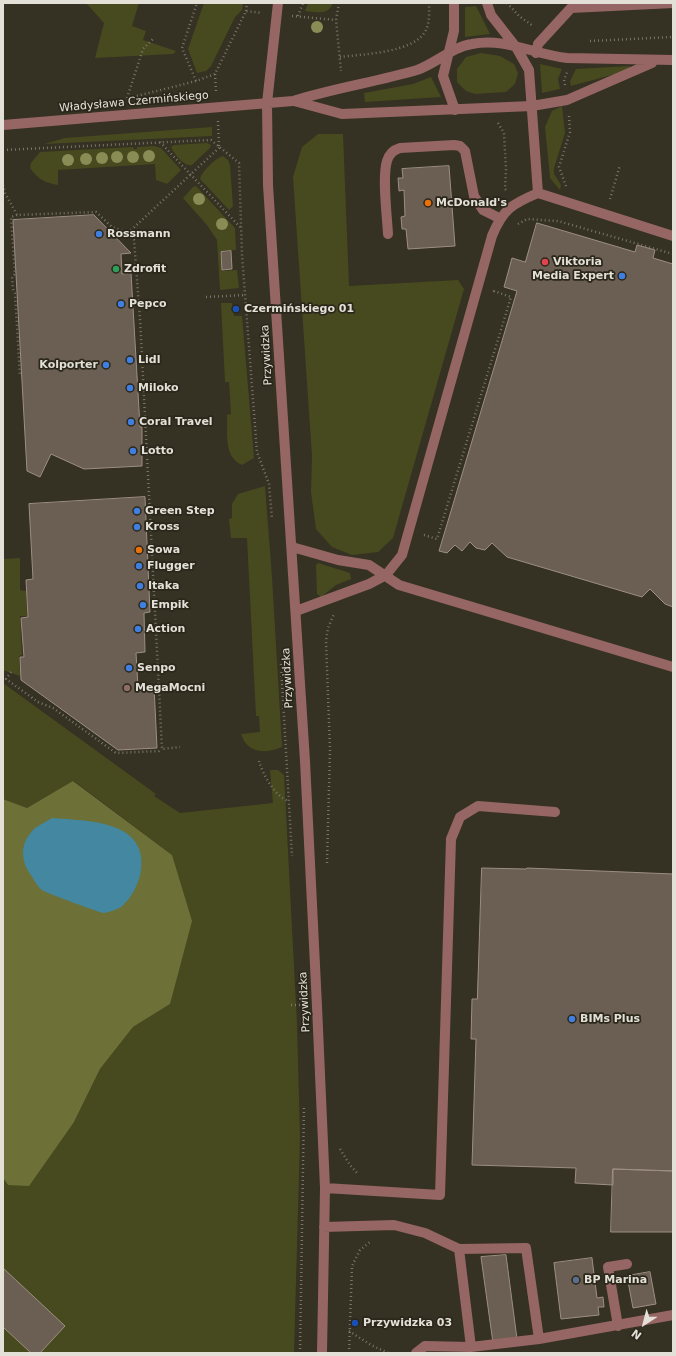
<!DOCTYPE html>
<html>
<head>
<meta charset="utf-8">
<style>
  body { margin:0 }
  #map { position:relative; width:676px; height:1356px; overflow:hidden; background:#353123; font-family:"DejaVu Sans",sans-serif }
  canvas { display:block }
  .frame { position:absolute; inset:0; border:4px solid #e2e0d7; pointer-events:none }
  .north { position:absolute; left:624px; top:1304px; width:40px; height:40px; -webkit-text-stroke:3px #2b271a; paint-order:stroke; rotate:216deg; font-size:11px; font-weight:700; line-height:16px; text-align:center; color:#e2e0d7 }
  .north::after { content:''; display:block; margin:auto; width:14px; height:18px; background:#e2e0d7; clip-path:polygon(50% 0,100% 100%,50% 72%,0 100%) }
</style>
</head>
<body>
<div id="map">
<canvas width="676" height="1356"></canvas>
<div class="frame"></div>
<div class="north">N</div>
</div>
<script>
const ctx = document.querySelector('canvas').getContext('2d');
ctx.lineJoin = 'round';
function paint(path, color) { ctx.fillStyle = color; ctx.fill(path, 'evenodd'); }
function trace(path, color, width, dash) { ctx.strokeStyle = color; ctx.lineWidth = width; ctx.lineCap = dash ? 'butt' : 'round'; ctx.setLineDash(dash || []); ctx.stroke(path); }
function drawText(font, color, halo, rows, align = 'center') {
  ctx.font = font + ' "DejaVu Sans",sans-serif'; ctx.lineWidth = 3.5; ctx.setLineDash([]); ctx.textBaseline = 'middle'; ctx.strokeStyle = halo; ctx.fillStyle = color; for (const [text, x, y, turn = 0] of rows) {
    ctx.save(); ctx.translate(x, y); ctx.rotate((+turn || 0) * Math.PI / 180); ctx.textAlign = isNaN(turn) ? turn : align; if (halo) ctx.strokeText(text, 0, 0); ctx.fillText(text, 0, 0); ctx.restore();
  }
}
const green = new Path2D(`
  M86,3H139L132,26L146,31L143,40L176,51L173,54L95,58L104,23Z
  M204,3H243L242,10L235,17L211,66L206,71L197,73L188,49Z
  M308,3H333C328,16 316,12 305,11Z
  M476,6L490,34L465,37V7Z
  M481,53L500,56L514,64L518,73L515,84L506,92L475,94L466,91L457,82V69L466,57Z
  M540,64L562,69L558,79L560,89L542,93Z
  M630,66V70L571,86L570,81L576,69Z
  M431,77L441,97L365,102L364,93L413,84Z
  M562,106L565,133L554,168V174L561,185L560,190L550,178L545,127L552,111Z
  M212,127V136L44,144L65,138Z
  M318,134H343L349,286L458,280L464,289L393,538L378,552L352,555L332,547L316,529L311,492L312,456L293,177L302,147Z
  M207,143L211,145L210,148L192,165C184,167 174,154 171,147L174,145Z
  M154,146L161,148L181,170L167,184L156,180L155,164L58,170V185C45,183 38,179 30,168L31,163L40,152L133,147L134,149H137V147Z
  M223,156L228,160L230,165L233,206L229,210L200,179C202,171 216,158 223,156Z
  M196,186L235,228L236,250L220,251L222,271L237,270L239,288L220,290L217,240L207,225L183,198L193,187Z
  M221,303H232L234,316H242L254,458L242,465C223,457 228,432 227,415L231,414L229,382H225Z
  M265,486L272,577L282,747C266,754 247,754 241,734L260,732L259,716H256L247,538H231L229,519L232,518V504L238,494Z
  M20,558V590L26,591L27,616H20L22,655L19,656L20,676L3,670V559Z
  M318,563L350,573L351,579L336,585L321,597L317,594L316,565Z
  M3,683L156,794L154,796L180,813L273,803L270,770H278L284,775L297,1024L300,1137L294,1353H3V1178L8,1185L74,1122L100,1069L133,1027L170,1004L172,855L74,781L27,808L3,799Z`);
const forest = new Path2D(`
  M73,781L172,855L192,921L170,1004L133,1027L100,1069L74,1122L29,1186L8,1185L3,1178V799L27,808Z`);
const water = new Path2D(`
  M52,818C87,821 148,820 141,870C139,883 132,898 121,907C118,909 109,912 104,913C101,913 46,893 42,890C38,887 34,880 31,875C20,860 20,843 34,829C39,825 47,821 52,818Z`);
const building = new Path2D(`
  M449,166L455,246L408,249L406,229H402L401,217L405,216L404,190L399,191L398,178H403L402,169Z
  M94,215L131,253L121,254L122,274L131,273L140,427H142V466L84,469L51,454L40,477L27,471L13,220Z
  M537,223L635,252L637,245L655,250L653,258L673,264V607L665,604L650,589L642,597L507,557L492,543L485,550L476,548L470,542L462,551L455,545L447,553L439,551L517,291L504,287L512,258L525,262Z
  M231,251L232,269L222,270L221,252Z
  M145,497L150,612L144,613L145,652L136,653L138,687L154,686L157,748L118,750L21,680L20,657H24L21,618L28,617L26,580L33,579L29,504Z
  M482,868L526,869L527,868L673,874V1171L613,1169V1185L575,1183L576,1168L472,1165L476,1039H471L472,999H477Z
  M613,1169L673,1171V1232H611Z
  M506,1255L517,1339L493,1343L481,1257Z
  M592,1258L597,1298L603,1297L604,1307H598L599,1315L561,1319L554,1263Z
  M3,1268L65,1326L40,1353H31L3,1327Z
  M650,1272L656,1304L633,1308L627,1276Z`);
const path = new Path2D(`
  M339,3L336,20L341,71
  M507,3L519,16L533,26
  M246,11L247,3
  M292,16L336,20
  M298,16L303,3
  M590,41L673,37
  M340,57C363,54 415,53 426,30C430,22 429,12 429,3
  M215,74L216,92
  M196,81L182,48L197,3
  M565,85L564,80L567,72
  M133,97L196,81L215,74L246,11L262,13
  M127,98L143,49L153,39
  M218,121L219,146
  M498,123L504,133L506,170L505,189L507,191
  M160,142L240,227
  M3,150L211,140L239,163L242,255L257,452L269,484L272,519
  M3,185L5,193L17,215L96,212L112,227L128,233L134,240L140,319L162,749L180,747
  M566,186L559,167L570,132L569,116
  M610,199L620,165
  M17,215L11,217L15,274L12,277L13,289L15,293L20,376
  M518,224L527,219L558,221L673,254
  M128,233L220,147
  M206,297L245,295
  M424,535L437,539L511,297L494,291L495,288
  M281,664L292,856
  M11,672L6,679L38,702L53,708L116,753L159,751L162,749
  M259,761C263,775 275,796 288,801
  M327,863L330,750L326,641L328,628L334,614
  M291,1005H303
  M340,1149L350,1165L358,1174
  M349,1331L371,1345L388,1353
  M300,1353L304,1105
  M349,1353L352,1266L360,1250L370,1242`);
const minor = new Path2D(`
  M278,3L267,103L268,185L305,761L317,1006L325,1188L322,1353
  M454,3V31L443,76L455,110
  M536,53L538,44L571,8L673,3
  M294,101L342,114L532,106L567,100L652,63
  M3,125L293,101C334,88 376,82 417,70C435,64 452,47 472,44C504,37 536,55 567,58L673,60
  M538,193L673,236
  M388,234C387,215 382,177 387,161C389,154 393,150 400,148L454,145L460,146L465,151L474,196L483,210L499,218
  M292,547L338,560L369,565L399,585L673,667
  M296,611L369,584L386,575L402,555L492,236C503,209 512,204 538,193L529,70L516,47L491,15L487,3
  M325,1188L440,1195L451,839L460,817L478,806L555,812
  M324,1227L394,1225L425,1233L459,1249L471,1347
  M459,1249L526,1248L539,1339
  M618,1326L608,1267L627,1264
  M416,1353L425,1346L471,1347L539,1339L673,1315`);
const trees = [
  [317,27],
  [149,156],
  [117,157],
  [133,157],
  [102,158],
  [86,159],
  [68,160],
  [199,199],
  [222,224]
];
const markers = [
  [428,203,4,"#e8710a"],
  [99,234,4,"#3f7fe0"],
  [545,262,4,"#e0444e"],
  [116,269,4,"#2e9e5b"],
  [622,276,4,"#3f7fe0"],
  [121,304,4,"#3f7fe0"],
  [236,309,4,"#1a4fb4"],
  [130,360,4,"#3f7fe0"],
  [106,365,4,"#3f7fe0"],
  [130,388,4,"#3f7fe0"],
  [131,422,4,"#3f7fe0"],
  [133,451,4,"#3f7fe0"],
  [137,511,4,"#3f7fe0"],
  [137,527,4,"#3f7fe0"],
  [139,550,4,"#e8710a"],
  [139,566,4,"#3f7fe0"],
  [140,586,4,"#3f7fe0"],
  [143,605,4,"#3f7fe0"],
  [138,629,4,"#3f7fe0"],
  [129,668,4,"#3f7fe0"],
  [127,688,4,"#8d6e63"],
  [572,1019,4,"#3f7fe0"],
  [576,1280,4,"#5c6f8a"],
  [355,1323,4,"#1a4fb4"]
];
const streetNames = [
  ["Władysława Czermińskiego",134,102,-5],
  ["Przywidzka",267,355,-93],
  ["Przywidzka",288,678,-93],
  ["Przywidzka",305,1002,-93]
];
const poiNames = [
  ["McDonald's",436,203],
  ["Rossmann",107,234],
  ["Viktoria",553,262],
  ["Zdrofit",124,269],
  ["Media Expert",614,276,"right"],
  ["Pepco",129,304],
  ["Czermińskiego 01",244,309],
  ["Lidl",138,360],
  ["Kolporter",98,365,"right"],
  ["Miloko",138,388],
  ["Coral Travel",139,422],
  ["Lotto",141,451],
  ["Green Step",145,511],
  ["Kross",145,527],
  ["Sowa",147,550],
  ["Flugger",147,566],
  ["Itaka",148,586],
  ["Empik",151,605],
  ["Action",146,629],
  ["Senpo",137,668],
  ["MegaMocni",135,688],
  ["BIMs Plus",580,1019],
  ["BP Marina",584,1280],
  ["Przywidzka 03",363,1323]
];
paint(green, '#474a1e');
paint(forest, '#6d7138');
paint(water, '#4387a1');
paint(building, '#6b5f53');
trace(building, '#9d8f82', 1);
trace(path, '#79766a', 2.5, [1, 3]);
trace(minor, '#966664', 10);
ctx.fillStyle = '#8a8c56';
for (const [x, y] of trees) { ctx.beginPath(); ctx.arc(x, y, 6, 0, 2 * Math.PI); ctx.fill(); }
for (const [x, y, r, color] of markers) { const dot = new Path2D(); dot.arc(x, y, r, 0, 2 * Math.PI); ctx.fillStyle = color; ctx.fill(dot); trace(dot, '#2b271a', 1.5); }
drawText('11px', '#e2e0d7', '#2b271a', streetNames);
drawText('bold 11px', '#e2e0d7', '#2b271a', poiNames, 'left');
</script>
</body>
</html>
